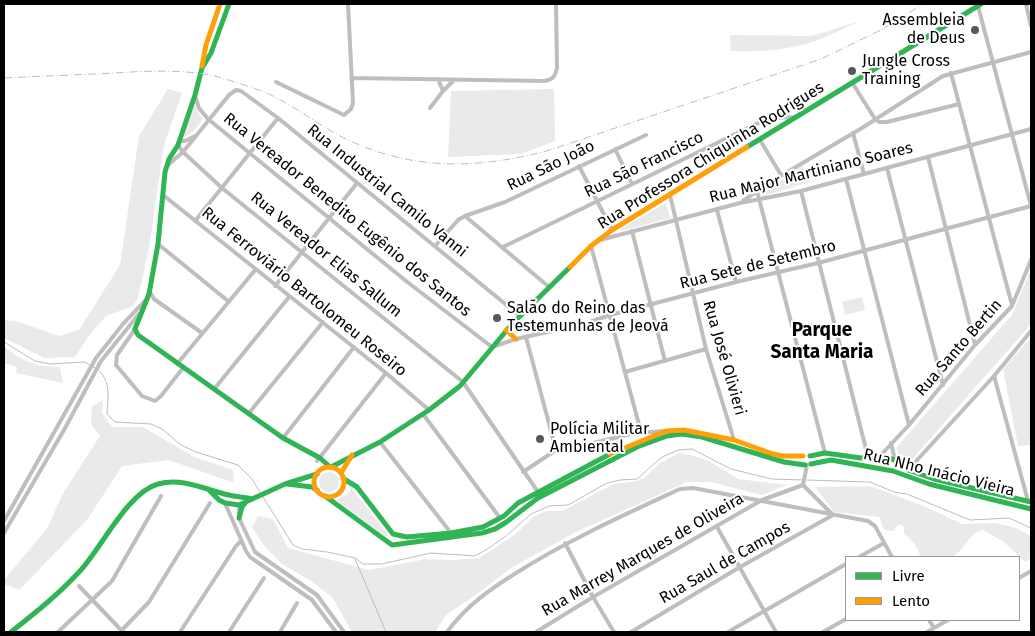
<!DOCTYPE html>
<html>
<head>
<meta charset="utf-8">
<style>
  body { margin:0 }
  #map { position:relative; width:1035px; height:636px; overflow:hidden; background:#fff; font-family:"Fira Sans",sans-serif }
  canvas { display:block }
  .frame { position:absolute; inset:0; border:5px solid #000; pointer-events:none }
  .legend { position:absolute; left:845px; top:556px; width:175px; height:65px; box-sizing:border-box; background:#fff; border:1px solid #999; margin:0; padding:6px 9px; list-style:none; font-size:15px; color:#000 }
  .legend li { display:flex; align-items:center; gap:10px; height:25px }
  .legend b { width:25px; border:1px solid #999 }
</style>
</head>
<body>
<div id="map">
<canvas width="1035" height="636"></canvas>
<div class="frame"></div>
<ul class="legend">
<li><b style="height:6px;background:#30b455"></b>Livre</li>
<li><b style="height:6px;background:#ff9f0a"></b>Lento</li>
</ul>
</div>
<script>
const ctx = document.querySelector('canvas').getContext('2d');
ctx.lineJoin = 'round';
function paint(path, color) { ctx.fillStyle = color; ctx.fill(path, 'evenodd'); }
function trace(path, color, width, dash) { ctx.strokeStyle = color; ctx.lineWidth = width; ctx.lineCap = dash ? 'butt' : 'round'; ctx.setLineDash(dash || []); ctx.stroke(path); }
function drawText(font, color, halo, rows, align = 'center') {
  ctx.font = font + ' "Fira Sans",sans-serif'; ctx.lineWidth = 4; ctx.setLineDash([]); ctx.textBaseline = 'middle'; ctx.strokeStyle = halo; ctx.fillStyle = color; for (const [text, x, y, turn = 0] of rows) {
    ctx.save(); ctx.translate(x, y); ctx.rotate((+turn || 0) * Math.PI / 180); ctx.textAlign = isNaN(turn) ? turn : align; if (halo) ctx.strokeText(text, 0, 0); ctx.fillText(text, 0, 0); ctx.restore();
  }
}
const green = new Path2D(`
  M860,21C840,30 819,42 797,46C775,51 753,52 731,51L730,35L812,36Z
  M168,89L182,93L164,145L149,248L138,298L133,306L106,316L88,337L75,357L44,358L4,338V320L16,321L59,336L79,330L120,265L139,136Z
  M554,89L555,141L521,154L448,157L451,91Z
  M195,103L197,110L203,119L193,132L183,138Z
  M802,166L810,182L763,196L761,195Z
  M666,203L670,218L621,231L620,229Z
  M1031,269V324L908,464L900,458L896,448L1012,315Z
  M862,297L865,310L845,315L842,302Z
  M1031,337V445L1018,446L1003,369Z
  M4,346C22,361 36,367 60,367L63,383L16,373L17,367L4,363Z
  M103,400L102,413L112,427H143L194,457L233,470L234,483L169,460L122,466L87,520L19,590L4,584V580L48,527L62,495L100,436L91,424L92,406Z
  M680,453L694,456L709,461L738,479L787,485L762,495L711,482H687L574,533L511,568L477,594L446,615L435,632H352L332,597L311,581L282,564L265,547L252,527L258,516L273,519L288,548L369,570L426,559L453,560L479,558L516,534L533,517L546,511H562L614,484L637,481L644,478L660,463Z
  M319 482a10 10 0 1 1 20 0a10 10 0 1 1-20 0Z
  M870,486L926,507L962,524L996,523L1016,528L1031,536V558L1025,562L1004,542L983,530C968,533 966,549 953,556C946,560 930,557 921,557C916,547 915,541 904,534V526L898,524L894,531L884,530L879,517L834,512L815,487Z
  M351,488L388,535L385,536L336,500L348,494Z`);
const stream = new Path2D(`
  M4,342L35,361L50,364L85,362L95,368
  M99,371C111,381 108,400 107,414L115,422L151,424L162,429L181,445L196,452L238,465L252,479L260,492
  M807,480L870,482L894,492L907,494L970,520L1009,518L1031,528
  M263,497L293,545L302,549L327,552L355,558L363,564H381L431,553L475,556L489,548L506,536L531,514L549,506L568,505L607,483L620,480L637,479L662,457L678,450L692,449L731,469L772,479L803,480
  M355,559L386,632`);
const street = new Path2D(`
  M1026,4L1031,26
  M978,6L1031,206
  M951,73C972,151 991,228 1012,305
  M351,78L545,81C554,79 555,76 557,68L556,4
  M438,79L443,91L454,80
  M276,82L344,115L351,109L353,103L348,4
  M853,84L875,119L879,122H887L959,104
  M195,96L199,108L208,119L406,281L492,347L516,339L584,324L610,315L736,282L818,263L1031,206
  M430,108L443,91
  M853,133L864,174
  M760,140L781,175
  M179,141H185L195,136
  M178,145L183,152L222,188L463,382L538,492
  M615,149L632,184
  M928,157L975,345
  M168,165L183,152L229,95L236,90L241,91L278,118L520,316
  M579,166L612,230
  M887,168L943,385
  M846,179L909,425
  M757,191L825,453
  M801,191L868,457
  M163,195L386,373L429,410
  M670,195L706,349L734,440
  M743,201L772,181L862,128L943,76L1031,52
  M717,210L736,282
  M465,216L549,287
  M195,221L278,118
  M632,231L665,361
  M600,240L740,203L801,191L1031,129
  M158,244L228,301
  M435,246L458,220L465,216L505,202L646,135
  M591,246L641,432
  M503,247L756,124L772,118L796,117
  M275,286L357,183
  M150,292L154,299L202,333
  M135,329L117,355L116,365L142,396L155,401L161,396L183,368
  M526,337L556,450L568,449L631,434L662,431
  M177,364L256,269
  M625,372L706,349
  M994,376L1028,501
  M215,388L289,297
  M249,413L323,322
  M423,414L500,518
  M283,438L354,347
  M380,442L451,533
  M891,443L895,460
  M880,456L909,425L975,345L1012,306L1031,260
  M317,461L386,373
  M908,470L994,376L1031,331
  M523,472L556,450
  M803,485L807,465
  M225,503L246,551L250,557L312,600L336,632
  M239,505V518L255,552L317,595L344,632
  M4,521L96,358L123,324L145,301
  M717,527L776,632
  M4,533L64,430L101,361L139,314
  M565,543L593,597L614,632
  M859,557L884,543
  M1019,578L1031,571
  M79,586L123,632
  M929,620L934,628
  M58,632L112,581L161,496
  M120,632L149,602L210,503
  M180,632L236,546L241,541
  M229,632L264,578
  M280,632L297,603
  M447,632C466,606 489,590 516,573C568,540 624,515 680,489L693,488L868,521L875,526L892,557
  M536,632L593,597L762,500L803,485
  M631,632L740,567L833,515L803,485
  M728,632L846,564
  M823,632L846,619
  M927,632L948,620`);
const fast = new Path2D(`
  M229,4L211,53L202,68L195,95L178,145L169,159L165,172L158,244L149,294L135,329L138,335L283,438L320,458L330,467
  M747,147L981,4
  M810,456L825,453L861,458L880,456L895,460L908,470L934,479L1031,502
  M811,464L831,460L893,471L929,484L1031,509
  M331,467L380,442L429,410L460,386L512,324L570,267
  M344,479L357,487L393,534L407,537L451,533L483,527L504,516L518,503L610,454
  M287,484L312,487L317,490
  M208,489L219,500L225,503L239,505L285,484L317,474
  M325,496L392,545L482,533L495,529L505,523L538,498L637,447L667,436L681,434L702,437L784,462L805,465
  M239,518L242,507L246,502
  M11,632C35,613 59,594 80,571C102,547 128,492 158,484C183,477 206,490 229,495C237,497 245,497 252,499`);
const slow = new Path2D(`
  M202,66L206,45L220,4
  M570,267L591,246L612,230L747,147
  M506,330L516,339
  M610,454L666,431L684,430L734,440L773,454L783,456H803
  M314 482a15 15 0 1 1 30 0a15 15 0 1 1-30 0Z
  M341,473L352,455`);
const rail = new Path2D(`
  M4,78C40,76 77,75 113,73C146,71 182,69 215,76C232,81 252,87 269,94C294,106 316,123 340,136C409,171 476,170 550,150L821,59L881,30L923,4`);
const markers = [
  [975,30,5,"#595959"],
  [852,71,5,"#595959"],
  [497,318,5,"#595959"],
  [540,439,5,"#595959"]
];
const poiNames = [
  ["Assembleia",965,21,"right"],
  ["de Deus",965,39,"right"],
  ["Jungle Cross",862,62],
  ["Training",862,80],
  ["Salão do Reino das",507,309],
  ["Testemunhas de Jeová",507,327],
  ["Polícia Militar",550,430],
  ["Ambiental",550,448]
];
const streetNames = [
  ["Rua Professora Chiquinha Rodrigues",711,156,-32],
  ["Rua São Francisco",644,165,-26],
  ["Rua São João",551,166,-26],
  ["Rua Major Martiniano Soares",811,173,-14],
  ["Rua Industrial Camilo Vanni",387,191,39],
  ["Rua Vereador Benedito Eugênio dos Santos",347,215,39],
  ["Rua Vereador Elias Sallum",326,255,39],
  ["Rua Sete de Setembro",758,265,-14],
  ["Rua Ferroviário Bartolomeu Roseiro",304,292,39],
  ["Rua Santo Bertin",959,348,-49],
  ["Rua José Olivieri",724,358,74],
  ["Rua Nho Inácio Vieira",939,473,14],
  ["Rua Marrey Marques de Oliveira",643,555,-30],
  ["Rua Saul de Campos",725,563,-30]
];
const quarterNames = [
  ["Parque",822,331],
  ["Santa Maria",822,353]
];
paint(green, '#eaeaea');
trace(stream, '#bcbcbc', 1);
trace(street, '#bebebe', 4);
trace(fast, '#30b455', 5);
trace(slow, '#ff9f0a', 5);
trace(rail, '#bdbdbd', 1, [8, 2.5, 1, 2.5]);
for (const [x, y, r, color] of markers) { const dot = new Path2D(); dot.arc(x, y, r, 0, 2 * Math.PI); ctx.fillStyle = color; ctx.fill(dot); trace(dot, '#fff', 2); }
drawText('16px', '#000', '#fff', poiNames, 'left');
drawText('16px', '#000', '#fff', streetNames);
drawText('bold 19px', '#000', '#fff', quarterNames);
</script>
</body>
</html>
